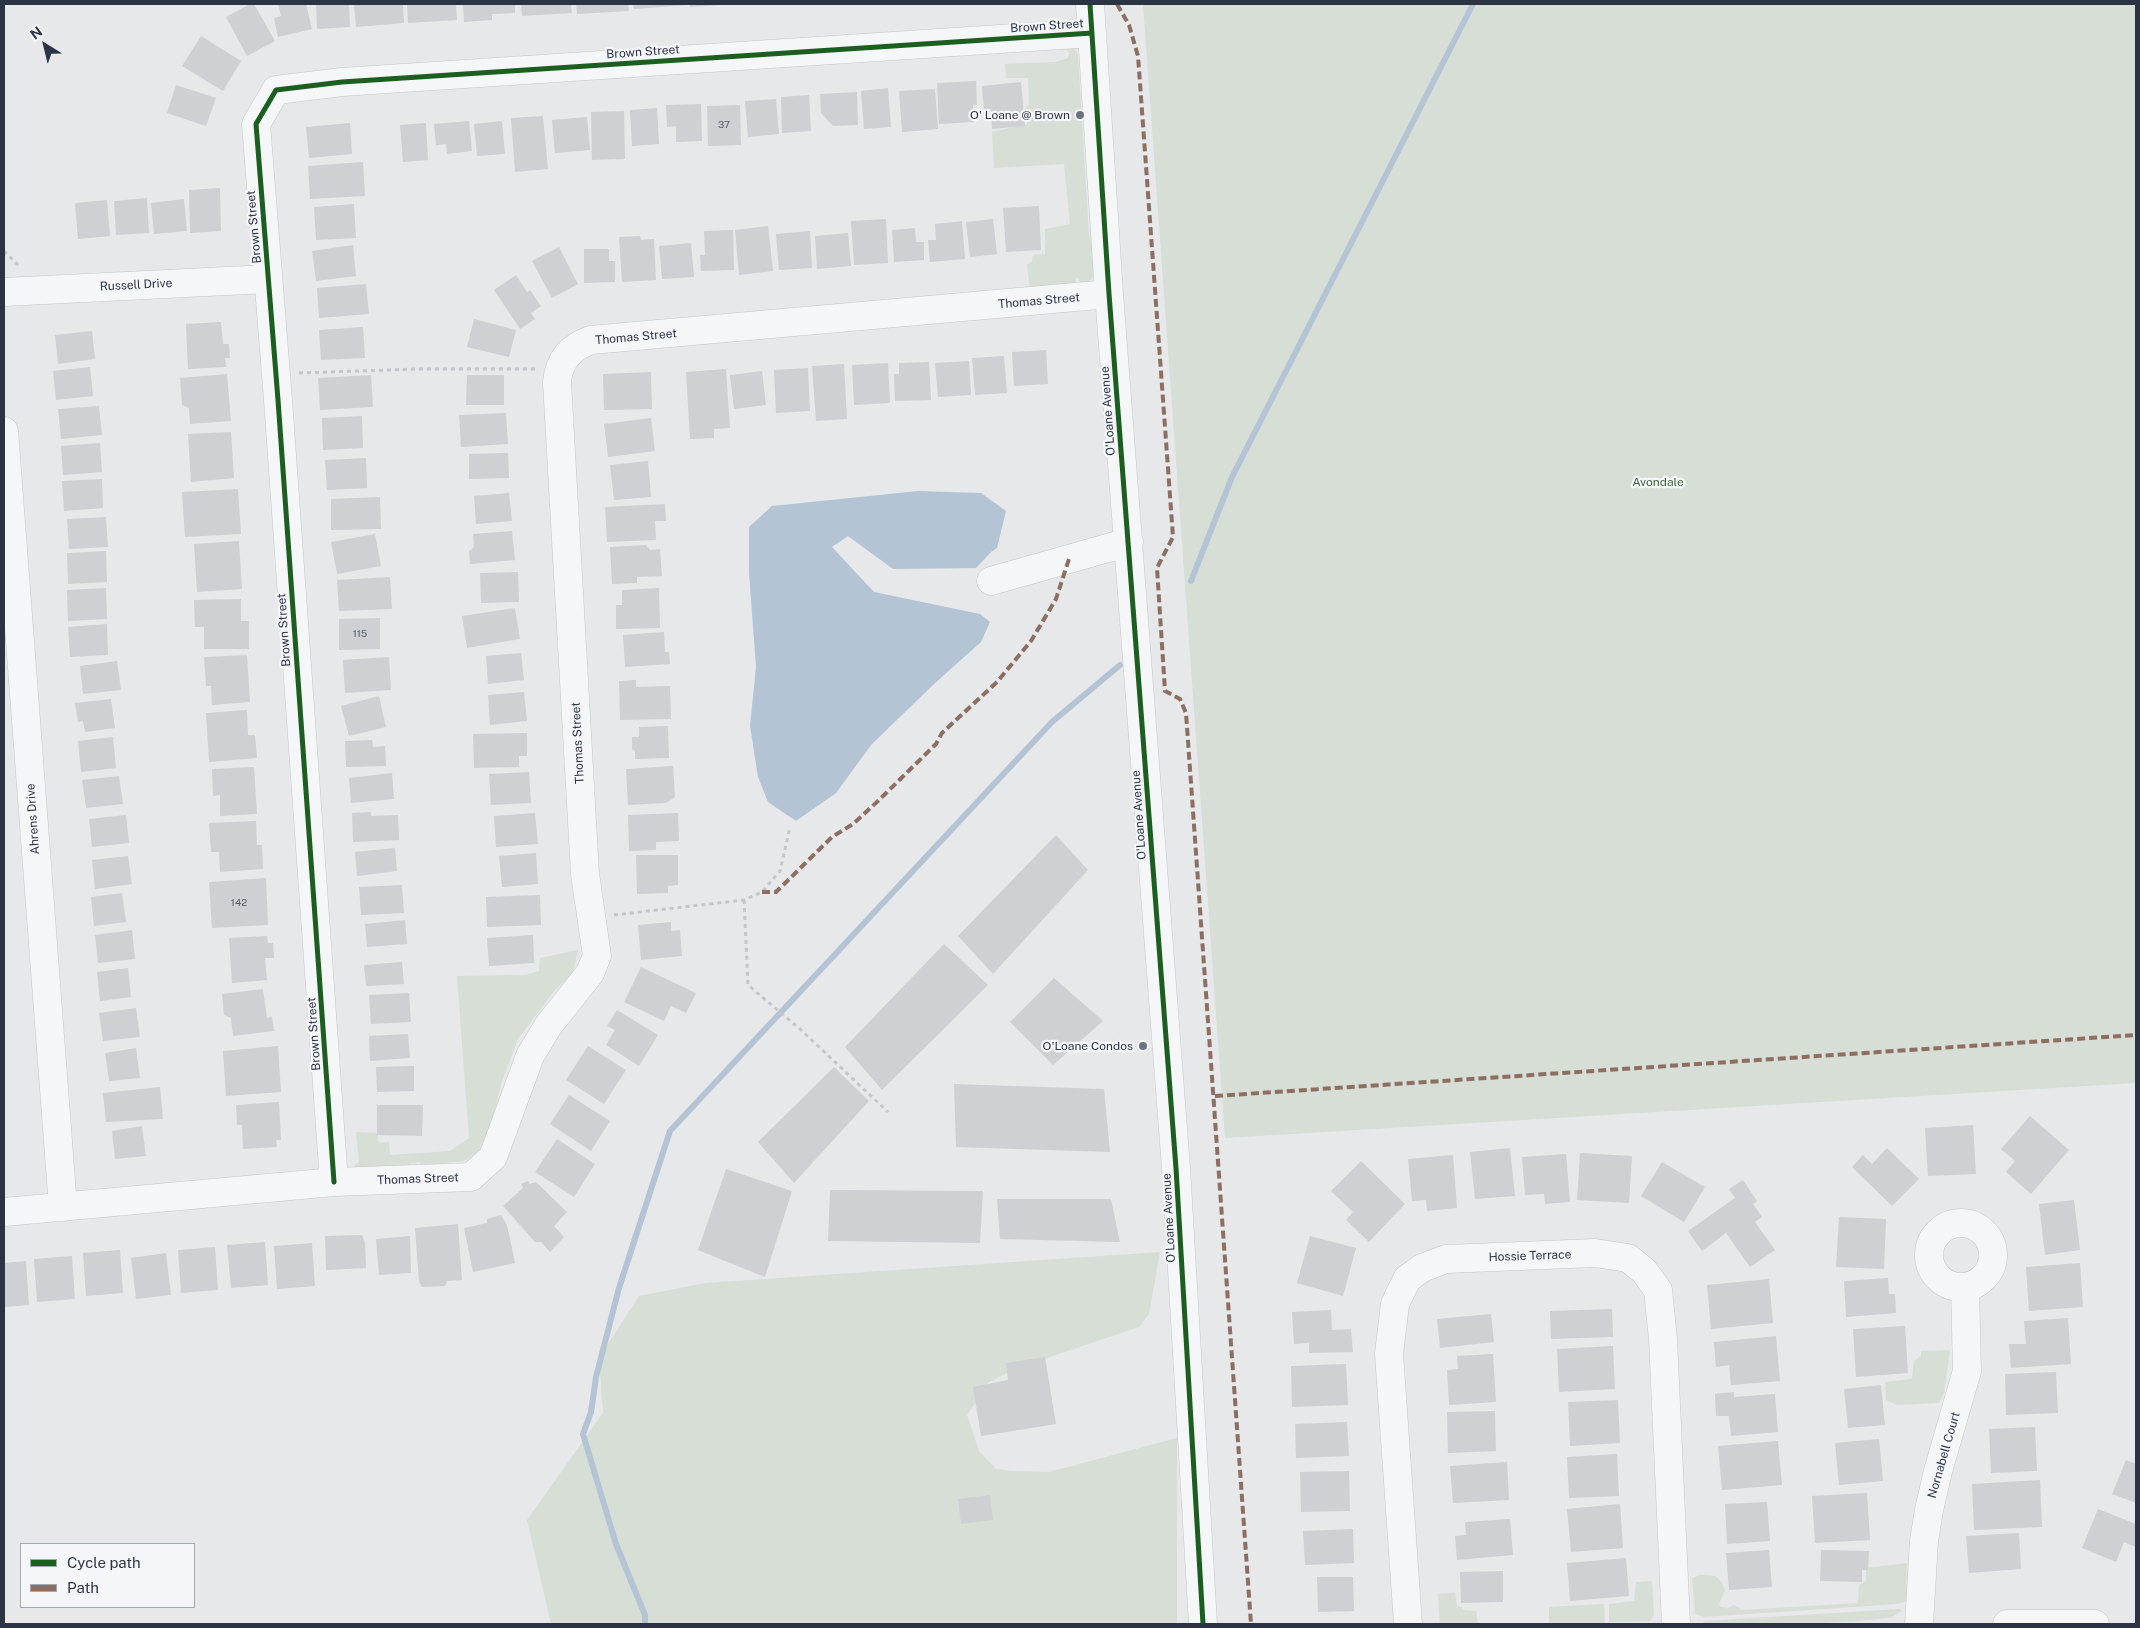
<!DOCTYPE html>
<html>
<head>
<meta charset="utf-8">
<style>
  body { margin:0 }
  #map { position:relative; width:2140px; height:1628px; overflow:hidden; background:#e6e8ea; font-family:"Public Sans",sans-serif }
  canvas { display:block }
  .frame { position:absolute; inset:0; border:5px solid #2b3445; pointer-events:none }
  .legend { position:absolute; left:20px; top:1543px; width:175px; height:65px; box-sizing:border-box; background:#f4f6f9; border:1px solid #a4a8b1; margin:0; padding:6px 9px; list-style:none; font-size:15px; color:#2b3445 }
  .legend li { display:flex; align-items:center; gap:10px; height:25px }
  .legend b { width:25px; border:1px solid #a4a8b1 }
  .north { position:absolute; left:20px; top:20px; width:50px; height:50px; -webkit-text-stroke:4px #f4f6f9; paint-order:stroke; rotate:324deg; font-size:14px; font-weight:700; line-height:20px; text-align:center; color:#2b3445 }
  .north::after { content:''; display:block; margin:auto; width:18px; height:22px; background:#2b3445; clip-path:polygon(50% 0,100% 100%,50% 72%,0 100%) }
</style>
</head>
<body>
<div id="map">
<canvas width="2140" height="1628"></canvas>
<div class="frame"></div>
<ul class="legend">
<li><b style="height:6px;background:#1b5e20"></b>Cycle path</li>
<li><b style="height:6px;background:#8d6e63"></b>Path</li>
</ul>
<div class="north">N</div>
</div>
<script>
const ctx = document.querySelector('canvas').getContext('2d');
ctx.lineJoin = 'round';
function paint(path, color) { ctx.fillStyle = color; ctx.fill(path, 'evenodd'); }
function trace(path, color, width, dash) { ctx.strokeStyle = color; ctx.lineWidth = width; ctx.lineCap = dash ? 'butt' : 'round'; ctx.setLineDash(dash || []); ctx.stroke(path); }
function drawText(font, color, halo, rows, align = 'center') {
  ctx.font = font + ' "Public Sans",sans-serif'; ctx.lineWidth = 4.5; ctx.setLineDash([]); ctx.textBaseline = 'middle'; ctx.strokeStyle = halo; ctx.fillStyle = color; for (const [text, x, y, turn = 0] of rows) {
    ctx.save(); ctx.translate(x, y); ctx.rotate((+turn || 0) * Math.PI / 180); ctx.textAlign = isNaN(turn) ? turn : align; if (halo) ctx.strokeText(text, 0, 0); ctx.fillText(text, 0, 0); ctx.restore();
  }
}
const green = new Path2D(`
  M1143,4H2136V1083L1225,1138Z
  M1064,44L1073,45L1078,55L1089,235L1093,246V276L1091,280L1081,285L1078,278H1076V285L1030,290L1027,265L1032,261L1033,255L1045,254V229L1070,224L1064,164L994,168L992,132L1027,124L1025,108L1029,105L1028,78H1006L1005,64L1056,62L1068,58L1069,53Z
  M578,950L573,973L555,990L518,1039L502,1081L489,1135L477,1152L464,1161L421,1166L420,1162L411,1163L412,1169L362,1171L354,1166L359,1162L356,1132L377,1133L379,1143L389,1142L390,1155L450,1151L469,1138L457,976L526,975L539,971L540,958Z
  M1160,1252L1149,1314L1139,1327L1014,1369L988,1383L967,1415L979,1451L996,1469L1013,1471L1049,1472L1177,1438V1624H551L527,1520L603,1413L599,1358L639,1296L705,1283Z
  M1948,1350L1950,1351L1944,1392L1939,1403L1897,1405L1886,1400L1885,1382L1912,1379L1914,1361L1921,1356V1351Z
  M1907,1563L1906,1601L1897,1604L1704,1617L1695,1614L1692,1578L1700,1575L1715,1576L1721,1581L1725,1590L1719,1604L1721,1607L1728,1608L1734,1605L1742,1610L1858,1603L1859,1585L1866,1581V1568Z
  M1652,1581L1654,1615L1650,1621L1609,1622V1604L1634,1601L1636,1582Z
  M1455,1593L1457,1606L1462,1607L1463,1610L1476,1611L1478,1624H1440L1438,1594Z
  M1604,1604L1605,1623L1535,1624L1549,1623V1607Z
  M1899,1609L1902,1611L1890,1618L1858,1621L1802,1624H1702L1705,1621Z`);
const water = new Path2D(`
  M918,491L981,493L1006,511L997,548L991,552L976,568L893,569L848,536L832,547L874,592L980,614L990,622L981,642L934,684L872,744L836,793L796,821L768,802L758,777L750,726L756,667L749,573V527L772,506Z`);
const stream = new Path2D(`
  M1191,581L1232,477L1473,4
  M645,1624V1615L616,1544L583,1434L591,1412L596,1377L619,1288L670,1131L1052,722L1120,665`);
const building = new Path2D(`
  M250,4H254L275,41L247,56L226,17Z
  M278,4H306L312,29L278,37L274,18L281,16Z
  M316,4H349L350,27L317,29Z
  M354,4H403L404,23L356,27Z
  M407,4H456L457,20L408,23Z
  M463,4H515V13L492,14V20L464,22Z
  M521,4H571L572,13L522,16Z
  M576,4H628L629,11L577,14Z
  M633,4H688V5L634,9Z
  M690,4H720V5L690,7Z
  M201,36L241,61L223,91L182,66Z
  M976,81L977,105H973L974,122L939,124L937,83Z
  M1021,82L1025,126L992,129L991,109L984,110L982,86Z
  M176,85L216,98L206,126L167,113Z
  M888,88L891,127L864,129L861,91Z
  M935,89L938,129L902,132L899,91Z
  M857,92L858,125L833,126L821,113L820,94Z
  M809,95L811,131L782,133L781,97Z
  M776,99L779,134L748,137L745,101Z
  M701,104L702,141L676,142V126L667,127L666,105Z
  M740,105L741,145L708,146L707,106Z
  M657,108L659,144L632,146L630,110Z
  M624,111L625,159L592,160L591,112Z
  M543,116L548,169L515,172L511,118Z
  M587,117L590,150L555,153L552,120Z
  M469,121L472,151L447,154L446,144L436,145L434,124Z
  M502,121L505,154L477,156L474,124Z
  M350,123L352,154L309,158L306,127Z
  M426,123L428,160L403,162L400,125Z
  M363,162L365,196L310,199L308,166Z
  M220,188L221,231L190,233L189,190Z
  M147,198L149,233L116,235L114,201Z
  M184,199L187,231L154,234L151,203Z
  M107,200L110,236L78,239L75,203Z
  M354,204L356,238L316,240L314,207Z
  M1039,206L1041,250L1006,252L1003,208Z
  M886,219L888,263L854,265L851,221Z
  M993,219L997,254L970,257L966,222Z
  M962,221L965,259L930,262L928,240H936L935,224Z
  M768,226L773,271L739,275L735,230Z
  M915,228L916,242H924V260L894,262L892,230Z
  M733,230L734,270L701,271L700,255H705L704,231Z
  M810,231L812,268L779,270L776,234Z
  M848,233L851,266L817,269L815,236Z
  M640,236L641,240L654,239L656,280L622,282L619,237Z
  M691,243L694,277L662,279L659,246Z
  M353,245L356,276L316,281L312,251Z
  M559,247L578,284L552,298L532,261Z
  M584,249H609V261H615V282L584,283Z
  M516,275L527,292L530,290L541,306L531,313L535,319L520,329L494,290Z
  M366,284L369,314L319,318L317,288Z
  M474,319L516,330L509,357L467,347Z
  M221,322L223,344H229L230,358H225L226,367L188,369L186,324Z
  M363,327L365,358L321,360L319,330Z
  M92,331L95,359L58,364L55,335Z
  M1046,350L1048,384L1014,386L1012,352Z
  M1004,356L1007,393L975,395L972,358Z
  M969,361L971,395L938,397L935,363Z
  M929,362L931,400L895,401L894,374H899V363Z
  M888,363L890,403L854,405L852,365Z
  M844,364L847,419L816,421L812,366Z
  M90,367L93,396L56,400L53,371Z
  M808,368L810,411L776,413L774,370Z
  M726,369L730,428L714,429V438L690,439L686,372Z
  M762,371L766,405L734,409L730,375Z
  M651,372L652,409L604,410L603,374Z
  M227,374L231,421L190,424L189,408L182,405L180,378Z
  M371,375L373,407L320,410L318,378Z
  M467,375H504V405H466Z
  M99,406L102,435L61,439L58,409Z
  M506,413L508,444L461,447L459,415Z
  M362,416L363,448L323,450L322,418Z
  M651,418L655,451L608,457L604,424Z
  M231,432L234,478L191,482L188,434Z
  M100,443L102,472L63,475L61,446Z
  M508,453L509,478L469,479V454Z
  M366,458L367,488L327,490L325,460Z
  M648,461L651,497L614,500L610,465Z
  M102,479L103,508L64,511L62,481Z
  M238,489L241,534L185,537L182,492Z
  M509,493L512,521L476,524L474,496Z
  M380,497L381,529L331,530V499Z
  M665,504L666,521H655L656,540L607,542L605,507Z
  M106,517L108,547L69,549L67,519Z
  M512,531L515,560L470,564L469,551L474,547L473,534Z
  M375,534L381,566L337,574L331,542Z
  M239,541L242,589L197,592L194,544Z
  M646,545L650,550L660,549L662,576L637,577V583L612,584L610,547Z
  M106,551L107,582L68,584L67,553Z
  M518,572L519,602L481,603L480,573Z
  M390,577L392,609L339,611L337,580Z
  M106,588L107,619L68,621L67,590Z
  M659,588L660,628L616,629V605H622V590Z
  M241,599V621H249V649H204V627H195L194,600Z
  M515,608L520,639L467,648L462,616Z
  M380,618V649L339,650V619Z
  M107,624L108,655L70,657L68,627Z
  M664,632L665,652H669L670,664L625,667L623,635Z
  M521,653L524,680L488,684L486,656Z
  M247,655L250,702L212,705L211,686H206L204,657Z
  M389,657L391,690L345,693L343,660Z
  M117,661L121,690L83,694L80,666Z
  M636,680V687L670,686L671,719L620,720L619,681Z
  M524,692L527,721L490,725L488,695Z
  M379,696L386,727L349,736L341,706Z
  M111,699L115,728L85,732L83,721L78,722L75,703Z
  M247,710L248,735H255L257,758L209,762L206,713Z
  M668,726L669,758L635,759V751L632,749V737H639V727Z
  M527,733V756H519V767L474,768L473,734Z
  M113,737L116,768L81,772L78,741Z
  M372,740L373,747L385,746L386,766L346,767L345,741Z
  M673,766L675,797L666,803L628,805L626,769Z
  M254,767L257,814L220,816V795L213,796L212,769Z
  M529,772L531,803L491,805L489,774Z
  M392,773L394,799L351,803L349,778Z
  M119,776L123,804L86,808L82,780Z
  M371,812V816L398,815L399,840L353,842L352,813Z
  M535,813L538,844L496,847L494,816Z
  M678,813L679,841L656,842V850L629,851L628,815Z
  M126,815L129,843L92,847L89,819Z
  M256,821L257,845H262L263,869L220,872L219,852H211L209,823Z
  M1056,835L1088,870L993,974L958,936Z
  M395,848L397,871L357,876L355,852Z
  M536,853L538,884L502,887L499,856Z
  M636,855H678V885L668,886V893L637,894Z
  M128,856L132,884L95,889L92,860Z
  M266,878L268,925L212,928L209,882Z
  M402,885L404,913L361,915L359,887Z
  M122,893L126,922L94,926L91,897Z
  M540,895L541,925L487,927L486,897Z
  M405,920L407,944L367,947L365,924Z
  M671,922V931L680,930L682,956L641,960L638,925Z
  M132,930L135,959L98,963L95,935Z
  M533,935L534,963L489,966L487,938Z
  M267,936L268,943H273L274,958H265L267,980L232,983L229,938Z
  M944,944L988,985L882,1090L845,1047Z
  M402,962L404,984L366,986L364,965Z
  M641,967L696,993L686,1013L671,1006L664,1021L624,1002Z
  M128,968L131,997L100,1001L97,972Z
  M1054,978L1103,1021L1053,1065L1010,1022Z
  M263,989L267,1018L272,1017L274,1031L233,1036L231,1018L224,1015L222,994Z
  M409,993L411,1022L371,1024L369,995Z
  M136,1008L140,1037L103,1041L99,1013Z
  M617,1010L658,1035L639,1066L606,1045L615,1030L607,1026Z
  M408,1034L410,1058L370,1061L369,1036Z
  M278,1046L281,1092L226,1096L223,1051Z
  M588,1046L626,1070L604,1104L566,1080Z
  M136,1048L140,1078L109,1081L105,1053Z
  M414,1066V1091L377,1092L376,1067Z
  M834,1067L869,1101L794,1183L758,1142Z
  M954,1084L1104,1089L1110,1152L956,1147Z
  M160,1087L163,1119L106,1122L103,1093Z
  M569,1095L610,1121L591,1151L550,1124Z
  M279,1102L281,1140H276L277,1147L243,1149L242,1125H237L236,1105Z
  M377,1105H423L422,1136L377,1135Z
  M2030,1116L2069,1150L2031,1194L2006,1172L2015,1161L2001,1149Z
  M1973,1125L1976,1174L1928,1176L1925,1128Z
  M142,1126L146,1156L115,1159L112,1131Z
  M557,1139L595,1164L574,1197L535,1172Z
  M1510,1148L1515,1196L1475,1199L1470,1152Z
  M1887,1148L1919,1179L1892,1206L1852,1167L1863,1155L1872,1164Z
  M1580,1153L1632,1156L1629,1203L1577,1200Z
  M1566,1154L1570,1202L1545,1204L1544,1194L1525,1195L1522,1157Z
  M1453,1155L1457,1208L1427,1211L1426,1200L1412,1201L1408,1159Z
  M1361,1161L1405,1204L1369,1242L1346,1220L1353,1212L1331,1191Z
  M1662,1162L1705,1187L1684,1222L1641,1196Z
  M726,1169L792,1191L765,1277L698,1250Z
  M1743,1180L1757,1201L1753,1204L1762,1217L1755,1222L1775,1250L1750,1267L1726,1233L1702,1251L1688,1231L1735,1198L1729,1189Z
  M528,1181L530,1184L536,1182L567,1212L554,1226L564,1237L550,1252L541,1242H535L503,1206L523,1188L521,1184Z
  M830,1190L983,1191L980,1243L828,1241Z
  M997,1199H1111L1120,1242L1000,1239Z
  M2074,1200L2080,1250L2045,1255L2039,1204Z
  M501,1215L507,1225L515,1263L473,1272L464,1228L487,1223V1219Z
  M1839,1217L1886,1219L1884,1269L1836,1267Z
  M458,1224L462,1280L447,1281L445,1286L422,1287L419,1282L415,1228Z
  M362,1235L365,1243L366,1268L326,1270L325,1236Z
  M410,1236L411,1273L379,1275L376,1239Z
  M1310,1236L1356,1248L1343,1296L1297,1283Z
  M265,1242L268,1285L231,1288L227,1245Z
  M312,1243L315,1286L277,1289L274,1246Z
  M215,1247L218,1290L181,1293L178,1250Z
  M120,1250L123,1293L86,1296L83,1253Z
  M166,1253L171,1295L136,1299L131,1258Z
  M72,1256L75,1299L37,1302L34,1259Z
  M26,1261L29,1305L4,1307V1263Z
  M2080,1263L2083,1307L2029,1311L2026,1267Z
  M1888,1278L1889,1294H1895L1896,1313L1846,1317L1844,1281Z
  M1769,1279L1773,1323L1711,1329L1707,1285Z
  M1612,1309L1613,1337L1551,1339L1550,1311Z
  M1331,1310L1332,1330L1351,1329L1353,1352L1309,1353V1343L1294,1344L1292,1312Z
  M1491,1314L1494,1342L1440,1348L1437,1319Z
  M2068,1318L2071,1364L2011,1368L2009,1344H2026L2024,1321Z
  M1905,1326L1908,1373L1856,1377L1853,1329Z
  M1776,1336L1780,1381L1731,1385L1729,1365L1716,1367L1714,1342Z
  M1613,1346L1615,1389L1559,1392L1557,1349Z
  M1493,1354L1496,1402L1449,1405L1447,1370L1458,1369L1457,1356Z
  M1045,1357L1056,1424L981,1436L973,1387L1008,1380L1006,1363Z
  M1346,1364L1348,1405L1292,1407L1291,1366Z
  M2056,1372L2058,1413L2006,1415L2005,1374Z
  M1881,1385L1885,1425L1848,1428L1844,1389Z
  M1734,1392V1397L1775,1394L1778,1432L1731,1436L1729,1416H1716L1715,1394Z
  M1618,1400L1620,1443L1570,1446L1568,1402Z
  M1495,1411L1496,1451L1448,1453L1447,1412Z
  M1347,1422L1349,1456L1296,1458L1295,1424Z
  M2035,1427L2037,1471L1991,1473L1989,1429Z
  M1879,1439L1883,1481L1839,1485L1835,1443Z
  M1778,1441L1782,1485L1722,1490L1718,1446Z
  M1617,1454L1619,1496L1569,1498L1567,1457Z
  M2126,1460L2136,1464V1503L2112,1494Z
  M1507,1462L1509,1500L1453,1503L1450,1466Z
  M1349,1471L1350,1511L1301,1512L1300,1472Z
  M2040,1480L2042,1527L1974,1530L1972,1484Z
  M1867,1493L1870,1540L1815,1543L1812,1496Z
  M990,1495L993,1520L961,1524L958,1499Z
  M1767,1502L1770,1541L1727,1544L1725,1504Z
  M1620,1504L1623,1548L1571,1552L1567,1509Z
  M2098,1509L2136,1524V1547L2124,1542L2116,1562L2082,1548Z
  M1510,1519L1513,1555L1457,1560L1455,1536L1466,1535L1465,1522Z
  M1353,1529L1354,1563L1305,1565L1303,1531Z
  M2019,1533L2021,1569L1969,1573L1966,1536Z
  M1769,1550L1772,1587L1729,1590L1726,1553Z
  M1821,1550L1869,1551L1868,1570H1862V1582L1820,1581Z
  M1626,1558L1629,1596L1570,1601L1567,1563Z
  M1503,1571V1602L1461,1603L1460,1572Z
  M1317,1577H1353L1354,1611L1318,1612Z`);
const path = new Path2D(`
  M4,251L20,267
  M299,373L417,369H535
  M744,900L748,985L800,1029L888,1112
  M614,915L744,900L762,892L780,871L790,827`);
const minor = new Path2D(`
  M1090,4L1109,294L1176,1168L1203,1624
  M4,292L268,279
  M4,431L63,1207
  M991,581L1129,542
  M334,1182L278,400L256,124L276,90L342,82L1092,33
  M4,1212L334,1182L471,1177L493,1157L530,1056L548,1026L590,973L597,956L585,874L557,382C559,360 571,347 591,340L1109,294
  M1929 1255a32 32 0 1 1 64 0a32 32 0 1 1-64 0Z
  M1408,1624L1389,1354L1395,1304L1407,1279L1422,1268L1446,1259L1595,1253L1628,1258L1644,1271L1658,1290L1663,1339L1676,1624
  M1919,1624L1924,1541L1929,1510L1938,1471L1967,1371L1965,1287
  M2007,1624H2095`);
const quiet = new Path2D(`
  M1117,4L1129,25L1138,56L1173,537L1157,568L1165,691L1180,699L1186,713L1251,1624
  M762,892H776L832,837L853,824L878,801L936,744L942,733L997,682L1031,641L1056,599L1069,559
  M1215,1096L2136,1035`);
const cycleway = new Path2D(`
  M1090,4L1109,294L1176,1168L1203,1624
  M334,1182L278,400L256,124L276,90L342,82L1092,33`);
const markers = [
  [1080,115,5,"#6c737f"],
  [1143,1046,5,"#6c737f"]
];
const numberNames = [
  ["37",724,125],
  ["115",360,634],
  ["142",239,903]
];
const streetNames = [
  ["Brown Street",1047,26,-4],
  ["Brown Street",643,52,-4],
  ["Brown Street",254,227,-95],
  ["Russell Drive",136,285,-3],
  ["Thomas Street",1039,301,-5],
  ["Thomas Street",636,337,-5],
  ["O'Loane Avenue",1108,411,-94],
  ["Brown Street",284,630,-94],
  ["Thomas Street",578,743,-93],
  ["O'Loane Avenue",1139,815,-94],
  ["Ahrens Drive",33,819,-94],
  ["Brown Street",314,1034,-94],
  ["Thomas Street",418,1179,-2],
  ["O'Loane Avenue",1169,1218,-93],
  ["Hossie Terrace",1530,1256,-2],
  ["Nornabell Court",1944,1455,-74]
];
const poiNames = [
  ["O' Loane @ Brown",1070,115],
  ["O'Loane Condos",1133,1046]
];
const parkNames = [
  ["Avondale",1658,482]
];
paint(green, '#d6ded6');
paint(water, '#b4c4d5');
trace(stream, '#b4c4d5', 6);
paint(building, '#ced0d3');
trace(minor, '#c4c6c8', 29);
trace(path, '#c5c6ca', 3, [4, 4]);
trace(minor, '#f5f6f7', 28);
trace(quiet, '#8d6e63', 4, [8, 4]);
trace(cycleway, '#1b5e20', 5);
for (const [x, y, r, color] of markers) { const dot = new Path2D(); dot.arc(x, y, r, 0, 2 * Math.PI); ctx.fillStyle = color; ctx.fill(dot); trace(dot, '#f4f6f9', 2); }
drawText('10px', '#545c69', null, numberNames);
drawText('12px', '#2b3445', '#f4f6f9', streetNames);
drawText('12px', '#2b3445', '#f4f6f9', poiNames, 'right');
drawText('12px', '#3f6138', '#f4f6f9', parkNames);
</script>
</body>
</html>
